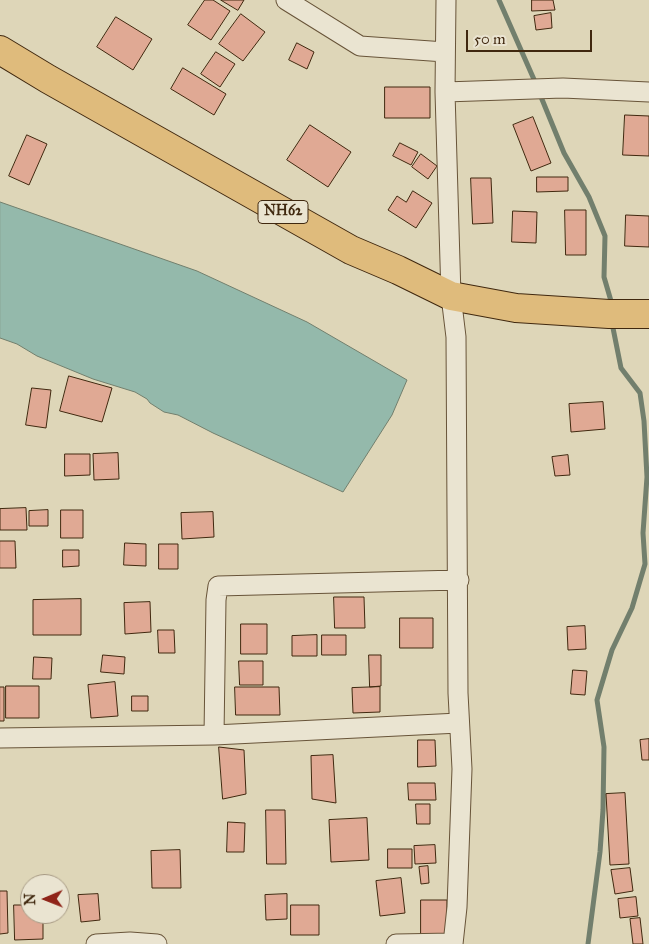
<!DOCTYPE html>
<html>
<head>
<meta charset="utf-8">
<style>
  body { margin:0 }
  #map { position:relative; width:649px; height:944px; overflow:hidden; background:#ded6b8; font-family:"IM FELL Great Primer",serif }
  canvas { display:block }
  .north { position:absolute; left:20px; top:874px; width:50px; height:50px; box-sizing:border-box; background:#eae4d1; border:1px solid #a69983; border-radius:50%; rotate:269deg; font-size:14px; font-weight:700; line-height:20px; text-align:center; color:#40280f }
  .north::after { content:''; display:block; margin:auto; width:18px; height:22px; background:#8f2418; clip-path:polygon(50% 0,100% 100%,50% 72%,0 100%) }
  .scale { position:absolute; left:466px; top:30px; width:126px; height:22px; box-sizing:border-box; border:2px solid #40280f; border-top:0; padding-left:6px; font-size:15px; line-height:18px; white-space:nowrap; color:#40280f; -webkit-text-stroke:4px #eae4d1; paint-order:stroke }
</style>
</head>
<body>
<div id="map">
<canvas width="649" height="944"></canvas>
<div class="north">N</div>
<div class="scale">50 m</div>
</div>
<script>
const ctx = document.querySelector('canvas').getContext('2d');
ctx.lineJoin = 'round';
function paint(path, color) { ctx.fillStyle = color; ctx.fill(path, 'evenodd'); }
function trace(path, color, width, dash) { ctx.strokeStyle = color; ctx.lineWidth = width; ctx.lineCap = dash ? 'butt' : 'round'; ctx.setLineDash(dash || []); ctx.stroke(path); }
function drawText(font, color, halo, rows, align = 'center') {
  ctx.font = font + ' "IM FELL Great Primer",serif'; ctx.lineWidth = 4.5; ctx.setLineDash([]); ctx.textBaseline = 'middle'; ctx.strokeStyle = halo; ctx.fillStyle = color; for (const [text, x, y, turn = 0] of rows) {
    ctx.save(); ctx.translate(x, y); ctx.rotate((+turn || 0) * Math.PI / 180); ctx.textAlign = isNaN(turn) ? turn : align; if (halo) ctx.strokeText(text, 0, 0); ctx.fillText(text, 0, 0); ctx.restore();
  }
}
const water = new Path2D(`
  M0,202L197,271L307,322L407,380L392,415L343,492L213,433L178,415L164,412L150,403L147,399L135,392L93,379L37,356L17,344L0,338Z`);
const stream = new Path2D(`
  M499,0L536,84
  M539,92L564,153L589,197L605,236L604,277L611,301
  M588,944L600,852L603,810L604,747L597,700L612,650L632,608L645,564L643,533L647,477L644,421L640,393L621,368L613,328`);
const building = new Path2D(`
  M205,0H213L230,11L211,40L188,25Z
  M221,0H244L238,10Z
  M532,0H553L555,10L532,11Z
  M551,13L552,28L536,30L534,16Z
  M241,14L265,32L243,61L219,44Z
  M116,17L152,39L133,70L97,47Z
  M297,43L314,52L307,69L289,60Z
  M216,52L235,64L220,87L201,74Z
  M183,68L226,94L214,115L171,89Z
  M385,87H430V118H385Z
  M625,115L649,116V156L623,155Z
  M533,117L551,163L531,171L513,125Z
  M310,125L351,152L328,187L287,160Z
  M27,135L47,144L29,185L9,176Z
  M400,143L418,152L411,165L393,156Z
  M421,154L437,166L428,179L412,167Z
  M537,177H568V191L537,192Z
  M471,178H491L493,223L473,224Z
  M413,191L432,203L416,228L388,210L397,196L406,202Z
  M565,210H586V255H566Z
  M513,211L537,212L536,243L512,242Z
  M626,215L649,216V247L625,246Z
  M69,376L112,388L102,422L60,411Z
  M32,388L51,390L46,428L26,425Z
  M603,402L605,429L571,432L569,404Z
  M118,453L119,479L94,480L93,454Z
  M65,454H90V475L65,476Z
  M568,455L570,475L555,476L552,457Z
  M26,508L27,530H0V509Z
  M48,510V526H29V511Z
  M61,510H83V538H61Z
  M213,512L214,537L182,539L181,513Z
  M0,541H15L16,568H0Z
  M125,543L146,544V566L124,565Z
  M159,544H178V569H159Z
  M63,550H79V566L63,567Z
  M334,597H364L365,628H335Z
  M81,599V635H33V600Z
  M150,602L151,632L125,634L124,603Z
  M400,618H433V648H400Z
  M241,624H267V654H241Z
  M585,626L586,649L568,650L567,627Z
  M158,630H174L175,653H159Z
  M317,635V656H292V636Z
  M322,635H346V655H322Z
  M103,655L125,657L124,674L101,672Z
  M369,655H381V686L370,687Z
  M34,657L52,658L51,679H33Z
  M239,661H263V685H240Z
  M573,670L587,671L585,695L571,694Z
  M115,682L118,716L91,718L88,685Z
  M6,686H39V718H6Z
  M0,687H4V721H0Z
  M235,687H279L280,715H236Z
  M380,687V712L353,713L352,688Z
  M132,696H148V711H132Z
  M649,739V760H642L640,740Z
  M418,740H435L436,766L418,767Z
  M219,747L244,750L246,794L223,799Z
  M333,755L336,803L312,799L311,756Z
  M408,783H435L436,800H409Z
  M625,793L629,864L610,865L606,794Z
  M416,804H430V824H417Z
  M266,810H285L286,864H267Z
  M367,818L369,860L331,862L329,820Z
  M228,822L245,823L244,852H227Z
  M435,845L436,863L415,864L414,846Z
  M388,849H412V868H388Z
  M180,850L181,888H152L151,851Z
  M428,866L429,883L421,884L419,867Z
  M630,868L633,891L615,894L611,870Z
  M401,878L405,913L380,916L376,881Z
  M0,891H7L8,933L0,934Z
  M60,891H65L67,909L60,910Z
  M98,894L100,920L81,922L78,895Z
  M287,894V919L266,920L265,895Z
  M636,897L638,916L620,918L618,899Z
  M421,900H447V935H421Z
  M14,905H30V914H43V939L15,940Z
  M291,905H319V935H291Z
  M640,918L643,944H633L630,919Z`);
const street = new Path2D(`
  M286,0L360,46L445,52
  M446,0L445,92L451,296L456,337L458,693L462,769L457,907L453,944
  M445,92L563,88L649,92
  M214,735L459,723
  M0,738L214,735L216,600L218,586L459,580
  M96,944L130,942L157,944
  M396,944L452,943`);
const primary = new Path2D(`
  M0,50L48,79L351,250L398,270L451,296L516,308L609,314H649`);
const shields = [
  [283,212,50]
];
const shieldNames = [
  ["NH62",283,212]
];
paint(water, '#94b9ab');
trace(water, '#727f6d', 1);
trace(stream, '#727f6d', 5);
paint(building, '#e0a994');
trace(building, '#40280f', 1);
trace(street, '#685439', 21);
trace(primary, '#40280f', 30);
trace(street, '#eae4d1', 19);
trace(primary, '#dfbb7c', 28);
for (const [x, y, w] of shields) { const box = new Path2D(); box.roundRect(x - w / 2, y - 11.5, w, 23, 4); ctx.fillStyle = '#eae4d1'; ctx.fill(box); trace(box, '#40280f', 1); }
drawText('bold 14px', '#40280f', null, shieldNames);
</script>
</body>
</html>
